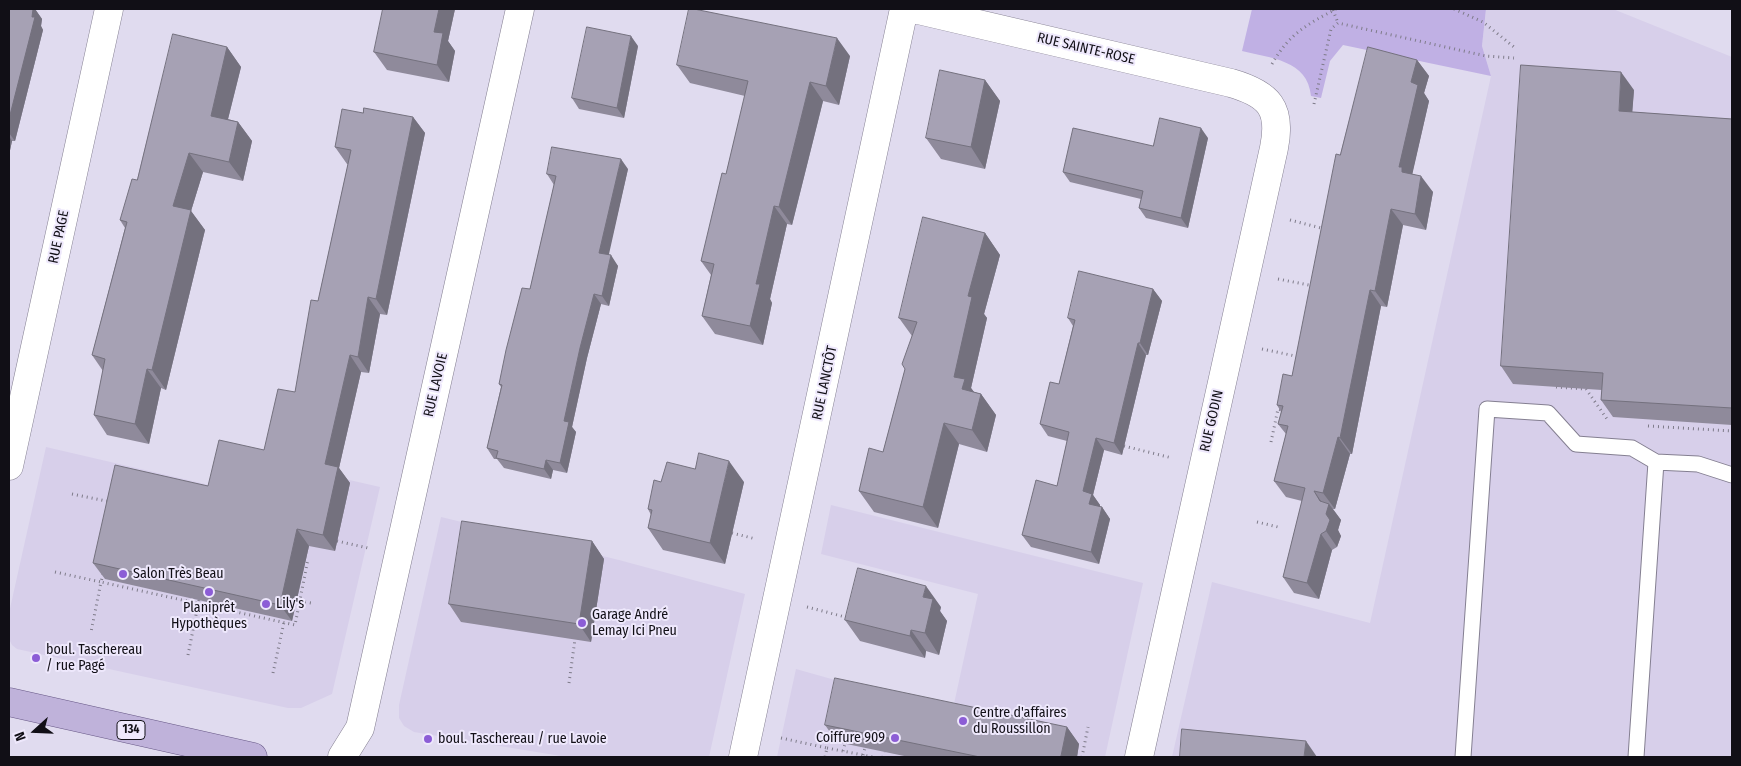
<!DOCTYPE html>
<html>
<head>
<meta charset="utf-8">
<style>
  body { margin:0 }
  #map { position:relative; width:1741px; height:766px; overflow:hidden; background:#e0dbef; font-family:"Fira Sans Condensed",sans-serif }
  canvas { display:block }
  .frame { position:absolute; inset:0; border:10px solid #110f16; pointer-events:none }
  .north { position:absolute; left:10px; top:706px; width:50px; height:50px; -webkit-text-stroke:4px #eee8fc; paint-order:stroke; rotate:250deg; font-size:14px; font-weight:700; line-height:20px; text-align:center; color:#110f16 }
  .north::after { content:''; display:block; margin:auto; width:18px; height:22px; background:#110f16; clip-path:polygon(50% 0,100% 100%,50% 72%,0 100%) }
</style>
</head>
<body>
<div id="map">
<canvas width="1741" height="766"></canvas>
<div class="frame"></div>
<div class="north">N</div>
</div>
<script>
const ctx = document.querySelector('canvas').getContext('2d');
ctx.lineJoin = 'round';
function paint(path, color) { ctx.fillStyle = color; ctx.fill(path, 'evenodd'); }
function trace(path, color, width, dash) { ctx.strokeStyle = color; ctx.lineWidth = width; ctx.lineCap = dash ? 'butt' : 'round'; ctx.setLineDash(dash || []); ctx.stroke(path); }
function drawText(font, color, halo, rows, align = 'center') {
  ctx.font = font + ' "Fira Sans Condensed",sans-serif'; ctx.lineWidth = 4; ctx.setLineDash([]); ctx.textBaseline = 'middle'; ctx.strokeStyle = halo; ctx.fillStyle = color; for (const [text, x, y, turn = 0] of rows) {
    ctx.save(); ctx.translate(x, y); ctx.rotate((+turn || 0) * Math.PI / 180); ctx.textAlign = isNaN(turn) ? turn : align; if (halo) ctx.strokeText(text, 0, 0); ctx.fillText(text, 0, 0); ctx.restore();
  }
}
const built = new Path2D(`
  M1486,9H1613L1732,57V757H1172L1212,582L1370,623L1491,76L1482,46Z
  M46,447L218,487L227,452L380,487L332,694L301,708H288L17,649L12,645L9,639V613Z
  M831,505L1143,583L1105,757H777L796,669L952,713L978,594L821,554Z
  M441,517L619,560L745,594L709,757H567L414,732L404,726L399,718V705Z`);
const green = new Path2D(`
  M1252,9H1486L1482,46L1491,76L1343,45L1330,61L1321,98L1311,96C1308,60 1270,58 1242,51Z`);
const path = new Path2D(`
  M1454,9L1483,22L1514,47
  M1333,10L1338,23
  M1272,64C1289,34 1306,25 1336,9
  M1314,104L1331,29L1338,23L1486,56L1514,58
  M1290,220L1325,229
  M1278,279L1314,286
  M1262,349L1300,357
  M1556,387L1586,389L1607,419
  M1648,426L1732,431
  M1271,442L1278,409L1284,411
  M1124,446L1172,458
  M72,494L111,502
  M1257,522L1278,527
  M732,533L756,539
  M337,541L368,548
  M55,572L101,582L91,632
  M103,574L101,582L295,625L308,559
  M300,601L311,603
  M807,607L849,618
  M188,655L199,600
  M273,673L284,622
  M569,683L575,639
  M781,738L827,748L825,757
  M827,748L873,757
  M843,751L845,744
  M863,755L865,748
  M883,757L884,752
  M1082,757L1088,727`);
const service = new Path2D(`
  M1463,757L1487,409L1548,413L1576,444L1632,448L1656,462
  M1636,757L1656,462L1698,464L1732,475`);
const minor = new Path2D(`
  M914,9L1231,83C1269,94 1282,108 1274,148L1139,757
  M9,466L109,9
  M342,757L360,728L520,9
  M743,757L904,9`);
const primary = new Path2D(`
  M9,702L253,757`);
const wall = new Path2D(`
  M9,9H35L42,19L41,26L43,30L15,141H12L9,155Z
  M377,9H455L448,41L455,51L449,82L387,70L374,52L383,10Z
  M638,46L624,118L579,109L572,98Z
  M227,47L241,67L228,119L238,122L252,141L243,181L203,172L191,211L205,230L166,390L161,388L149,444L107,435L94,415L103,371L92,355L125,228L120,220Z
  M850,56L839,105L823,101L792,225L787,224L770,299L772,303L763,345L715,334L702,316L711,275L701,261L726,174L745,96L690,83L677,65Z
  M1417,60L1429,76L1424,93L1429,101L1412,174L1433,192L1426,230L1403,225L1387,307L1381,306L1352,454H1350L1335,509H1333L1341,520L1338,530L1341,536L1337,547L1332,550L1319,599L1294,593L1283,577L1302,501L1286,497L1274,481L1286,434L1278,424L1281,412L1277,405L1292,376L1340,155Z
  M985,80L1000,101L985,169L941,159L926,138Z
  M1634,90L1632,112L1732,119V425L1613,417L1601,400L1602,390L1513,384L1501,366Z
  M413,117L425,133L387,315L380,314L369,373L361,372L339,468L350,483L335,551L309,546L292,621L105,579L93,563L264,450L295,392L318,301L348,164H347L335,147Z
  M1208,138L1188,228L1146,218L1139,208L1141,199L1070,182L1063,172L1153,146Z
  M628,169L608,255L618,266L609,306L601,304L587,358L572,427L576,432L567,473L553,470L551,479L504,468L497,459H494L487,448L501,387L499,384L530,289L554,185L547,174Z
  M985,233L1000,255L984,314L987,318L971,388L974,392L981,394L996,415L987,452L959,444L938,528L874,512L859,491L883,452L905,369L912,336L899,318Z
  M1153,289L1162,301L1148,355H1146L1122,455L1104,450L1093,495L1100,505V507H1102L1110,519L1099,564L1031,547L1022,535L1057,486L1067,441L1048,436L1040,424L1059,384L1073,326L1068,318Z
  M661,482H744L725,564L663,550L648,528L651,515L648,509Z
  M592,541L604,559L591,642L461,622L449,604Z
  M941,607L940,611L947,621L939,655L926,651L925,658L860,641L845,620Z
  M825,725L1067,727L1079,744L1077,757H909L837,742Z`);
const shadedWall = new Path2D(`
  M33,9H35L42,19L41,26L43,30L15,141L9,133V119Z
  M439,9H455L448,41L455,51L449,82L437,65L434,32Z
  M631,36L638,46L624,118L617,108Z
  M837,38L850,56L839,105L826,86Z
  M227,47L241,67L224,135L211,116Z
  M1417,60L1429,76L1424,93L1429,101L1411,180L1402,172L1399,167L1411,82Z
  M1621,72L1634,90L1631,129L1619,111Z
  M985,80L1000,101L985,169L971,147Z
  M810,82L823,101L792,225L779,207Z
  M413,117L425,133L387,315L376,299Z
  M238,122L252,141L243,181L229,162Z
  M1201,128L1208,138L1188,228L1181,218Z
  M9,136L12,141L9,155Z
  M189,153L203,172L191,211L205,230L166,390L152,370L173,206Z
  M621,159L628,169L607,263L599,253Z
  M1421,176L1433,192L1426,230L1415,214Z
  M774,206L787,224L770,299L772,303L763,345L750,326L756,284Z
  M1391,209L1403,225L1387,307L1375,291Z
  M985,233L1000,255L984,314L987,318L971,388L980,400L981,394L996,415L987,452L972,430L954,377L968,296Z
  M611,255L618,266L609,306L602,296Z
  M1153,289L1162,301L1148,355L1140,343Z
  M1370,290L1381,306L1352,454L1340,438Z
  M594,294L601,304L587,358L572,427L576,432L567,473L560,463L564,421L580,348Z
  M368,297L380,314L369,373L358,357Z
  M1138,343L1146,355L1122,455L1114,443Z
  M350,355L361,372L339,468L350,483L335,551L323,535L325,464Z
  M147,369L161,388L149,444L135,424Z
  M944,423L959,444L938,528L923,507Z
  M1338,437L1350,454L1335,509L1323,493Z
  M1096,438L1104,450L1093,495L1100,505L1098,516L1089,504L1083,491Z
  M546,460L553,470L551,479L544,469Z
  M729,461L744,482L725,564L710,543Z
  M1314,491L1325,507L1329,504L1341,520L1338,530L1341,536L1337,547L1326,531V514Z
  M1102,507L1110,519L1099,564L1091,552Z
  M297,529L309,546L292,621L280,605Z
  M1321,534L1332,550L1319,599L1307,583Z
  M592,541L604,559L591,642L579,624Z
  M926,586L941,607L940,611L947,621L939,655L925,633L923,597Z
  M911,630L926,651L925,658L910,636Z
  M1067,727L1079,744L1077,757H1062L1061,756Z
  M1306,741L1317,757H1304Z`);
const building = new Path2D(`
  M9,9H33L32,17H35L9,119Z
  M383,9H439L434,32L443,33L437,65L374,52Z
  M689,9H694L837,38L826,86L810,82L779,207L774,206L756,284H760L750,326L702,316L714,264L701,261L722,173L726,174L748,81L677,65Z
  M587,27L631,36L617,108L572,98Z
  M173,34L227,47L211,116L238,122L229,162L189,153L173,206L191,210L152,370L147,369L135,424L94,415L105,359L92,355L127,222L120,220L132,179L137,180Z
  M1368,47L1417,60L1411,82L1418,85L1399,167H1402V172L1421,176L1415,214L1391,209L1375,291L1370,290L1340,438L1338,437L1323,493L1314,491L1320,501L1329,504L1326,514L1330,520L1326,531L1321,534L1307,583L1283,577L1305,488L1274,481L1288,426L1278,424L1283,406L1277,405L1283,374L1292,376L1336,154L1340,155Z
  M1521,65L1621,72L1619,111L1732,119V408L1601,400L1603,373L1501,366Z
  M940,70L985,80L971,147L926,138Z
  M364,108L413,117L376,299L368,297L358,357L350,355L325,464L338,467L323,535L297,529L280,605L93,563L115,465L208,486L219,440L264,450L278,389L295,392L311,300L318,301L351,150L335,147L342,109L363,113Z
  M1160,118L1201,128L1181,218L1139,208L1143,191L1063,172L1073,128L1153,146Z
  M552,147L621,159L599,253L611,255L602,296L594,294L580,348L564,421L569,422L560,463L546,460L544,469L496,458L498,451L487,448L502,385L499,384L506,350L522,288L530,289L556,176L547,174Z
  M923,217L985,233L968,296L972,297L954,377L965,379L962,389L981,394L972,430L944,423L923,507L859,491L869,448L883,452L905,369L902,364L917,322L899,318Z
  M1079,271L1153,289L1140,343H1138L1114,443L1096,438L1083,491L1092,494L1089,504L1102,507L1091,552L1022,535L1036,480L1057,486L1069,432L1040,424L1050,382L1059,384L1075,320L1068,318Z
  M699,453L729,461L710,543L648,528L652,510L648,509L654,480L661,482L667,462L695,469Z
  M462,521L592,541L579,624L449,604Z
  M858,568L926,586L923,597L933,599L925,633L911,630L910,636L845,620Z
  M835,678L1067,727L1061,756L1059,757H980L825,725Z
  M1182,729L1306,741L1304,757H1180Z`);
const markers = [
  [123,574,5,"#8c5dd6"],
  [209,592,5,"#8c5dd6"],
  [266,604,5,"#8c5dd6"],
  [582,623,5,"#8c5dd6"],
  [36,658,5,"#8c5dd6"],
  [963,721,5,"#8c5dd6"],
  [895,738,5,"#8c5dd6"],
  [428,739,5,"#8c5dd6"]
];
const shields = [
  [131,730,28]
];
const shieldNames = [
  ["134",131,730]
];
const streetNames = [
  ["RUE SAINTE-ROSE",1086,49,13],
  ["RUE PAGE",59,237,-78],
  ["RUE LANCTÔT",825,383,-78],
  ["RUE LAVOIE",436,385,-77],
  ["RUE GODIN",1212,421,-77]
];
const poiNames = [
  ["Salon Très Beau",133,574],
  ["Lily's",276,604],
  ["Planiprêt",209,608,"center"],
  ["Hypothèques",209,624,"center"],
  ["Garage André",592,615],
  ["Lemay Ici Pneu",592,631],
  ["boul. Taschereau",46,650],
  ["/ rue Pagé",46,666],
  ["Centre d'affaires",973,713],
  ["du Roussillon",973,729],
  ["Coiffure 909",885,738,"right"],
  ["boul. Taschereau / rue Lavoie",438,739]
];
paint(built, '#d7cfea');
paint(green, '#c0b0e4');
trace(service, '#847f91', 17);
trace(minor, '#847f91', 29);
trace(primary, '#675886', 29);
trace(path, '#7e7b89', 3, [1, 4]);
trace(service, '#fff', 15);
trace(minor, '#fff', 28);
trace(primary, '#bfb2da', 28);
paint(wall, '#8f8a9b');
paint(shadedWall, '#74717e');
paint(building, '#a6a1b4');
trace(building, '#74717e', 1);
for (const [x, y, r, color] of markers) { const dot = new Path2D(); dot.arc(x, y, r, 0, 2 * Math.PI); ctx.fillStyle = color; ctx.fill(dot); trace(dot, '#eee8fc', 2); }
for (const [x, y, w] of shields) { const box = new Path2D(); box.roundRect(x - w / 2, y - 9.5, w, 19, 4); ctx.fillStyle = '#eee8fc'; ctx.fill(box); trace(box, '#110f16', 1); }
drawText('bold 12px', '#110f16', null, shieldNames);
drawText('14px', '#110f16', '#eee8fc', streetNames);
drawText('14px', '#110f16', '#eee8fc', poiNames, 'left');
</script>
</body>
</html>
